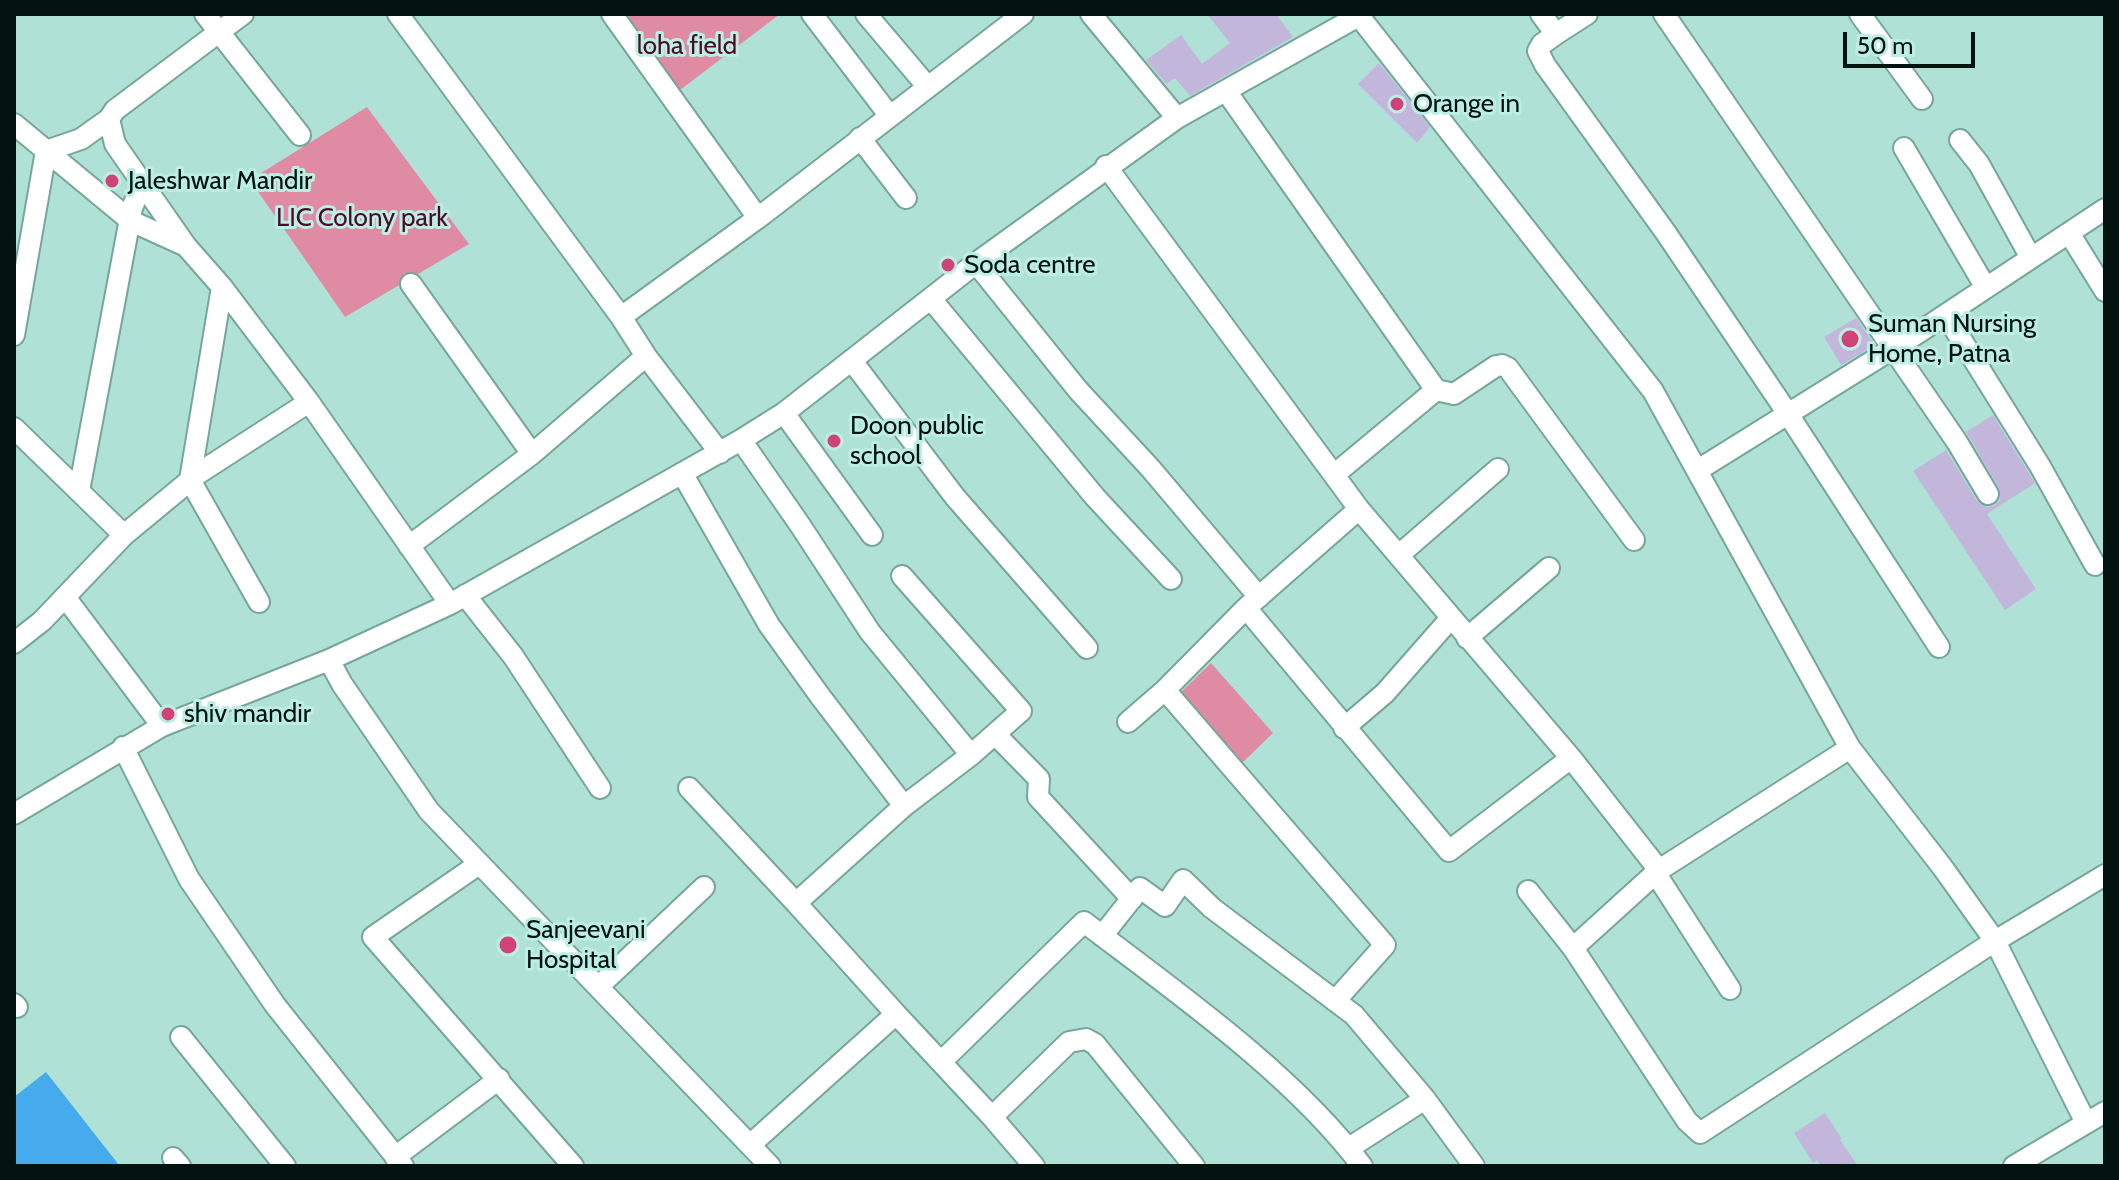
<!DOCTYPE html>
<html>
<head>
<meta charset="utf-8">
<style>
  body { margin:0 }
  #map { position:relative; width:2119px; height:1180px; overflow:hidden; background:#b0e1d7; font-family:Cabin,sans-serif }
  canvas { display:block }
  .frame { position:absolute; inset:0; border:16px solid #021310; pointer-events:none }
  .scale { position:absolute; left:1843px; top:32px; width:132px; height:36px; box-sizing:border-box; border:4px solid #021310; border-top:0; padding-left:10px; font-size:24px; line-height:28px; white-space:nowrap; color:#021310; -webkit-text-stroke:6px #bdeee4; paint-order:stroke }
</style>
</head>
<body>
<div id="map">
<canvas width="2119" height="1180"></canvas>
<div class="frame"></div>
<div class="scale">50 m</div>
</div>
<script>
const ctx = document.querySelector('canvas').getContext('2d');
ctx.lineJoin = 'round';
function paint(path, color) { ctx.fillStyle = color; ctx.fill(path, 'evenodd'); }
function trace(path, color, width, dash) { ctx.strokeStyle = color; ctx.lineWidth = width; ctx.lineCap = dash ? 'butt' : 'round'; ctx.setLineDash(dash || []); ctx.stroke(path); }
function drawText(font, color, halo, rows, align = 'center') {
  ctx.font = font + ' Cabin,sans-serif'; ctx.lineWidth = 6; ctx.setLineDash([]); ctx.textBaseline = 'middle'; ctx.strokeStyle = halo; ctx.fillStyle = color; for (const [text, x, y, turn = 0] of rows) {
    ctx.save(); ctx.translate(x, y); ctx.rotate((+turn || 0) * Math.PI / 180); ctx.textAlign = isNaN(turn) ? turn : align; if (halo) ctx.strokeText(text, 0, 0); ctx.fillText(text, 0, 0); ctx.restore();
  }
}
const green = new Path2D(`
  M626,14H780L680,90Z
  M367,107L469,244L345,317L250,180Z
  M1211,663L1273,733L1239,766L1177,696Z`);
const water = new Path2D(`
  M46,1072L119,1165L118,1166H14V1097Z`);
const building = new Path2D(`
  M1207,14H1276L1293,37L1190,96L1175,78L1166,84L1146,60L1181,35L1202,64L1230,43Z
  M1379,63L1430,127L1417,143L1358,84Z
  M1856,318L1875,345L1841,365L1824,337Z
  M1993,415L2035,483L1987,514L2036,589L2005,610L1913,471L1946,450L1977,501L1987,507L1995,505L2000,500L1999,488L1966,432Z
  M1825,1113L1842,1139L1840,1140L1858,1166H1821L1817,1160L1813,1163L1794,1133Z`);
const minor = new Path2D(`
  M205,14L300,135
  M398,14L621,317L646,356L720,453
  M612,14L758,218L621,317
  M812,14L889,115
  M866,14L927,86
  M1091,14L1177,118
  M1541,14L1556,34L1587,14
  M1664,14L1957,442L1988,494
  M1860,14L1922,99
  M1359,16L1653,391L1850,748L1943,868L1995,941L2086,1123
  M1556,34L1542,44L1538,51L1545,65L1666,233L1788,414L1939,647
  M1226,91L1436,390L1335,474
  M14,124L131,221L186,246L222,287L309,402L450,604
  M860,138L906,198
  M1960,140L1979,164L2031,258
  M1904,148L1986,288
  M1106,166L1359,509L1246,608L1165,690L1128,722
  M758,218L1023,14
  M2069,233L2105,291
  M186,246L115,144L109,119L115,110L243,14
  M976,263L1078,390L1151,469L1259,597
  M411,284L532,454
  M222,287L190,480L259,602
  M931,299L1095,497L1171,579
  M1946,315L2040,466L2095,565
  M14,335L46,151L81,139L109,119
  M852,361L955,497L1087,648
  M1436,390L1454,394L1496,366L1502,365L1508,368L1634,540
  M784,413L872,535
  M14,428L124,535L199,473L309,402
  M741,440L800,525L870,632L971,755
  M1698,470L1921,331L2105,209
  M682,473L769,625L820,696L904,806
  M79,491L132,208L142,184
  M1359,509L1571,758L1659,870L1850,748
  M409,546L532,454L646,356
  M1399,555L1498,469
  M465,595L513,656L600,788
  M65,597L162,726
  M1246,608L1449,851L1571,758
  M1467,638L1549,568
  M14,643L42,621L124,535
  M329,660L342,684L429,811L770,1166
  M1165,690L1385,945L1335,1001
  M1344,728L1385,693L1450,619
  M995,734L1039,779L1038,797L1132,899
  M123,747L189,879L275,1005L403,1166
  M689,788L796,903
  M14,814L162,726L329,660L450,604L741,440L784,413L976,263L1177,118L1362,14
  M479,864L373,937L573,1166
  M1656,874L1730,989
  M1528,891L1573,948L1687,1121L1700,1133L1995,941L2105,875
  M1102,936L1140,888L1165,906L1183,880L1212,908L1354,1015L1425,1099L1474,1166
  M1573,948L1659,870
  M598,987L704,887
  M14,1004L17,1007
  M896,1014L992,1117L1034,1166
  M181,1037L285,1166
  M941,1062L1084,922C1176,992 1293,1074 1362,1166
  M992,1117L1069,1042L1086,1039L1095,1044L1194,1166
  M750,1145L896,1014L796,903L904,806L971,755L1021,711L902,576
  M1349,1148L1425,1099
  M395,1157L499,1079
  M173,1158L180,1166
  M2014,1166L2105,1112`);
const markers = [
  [1397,104,8,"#cf4378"],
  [112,181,8,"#cf4378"],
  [948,265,8,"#cf4378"],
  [1850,339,10,"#cf4378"],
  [834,441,8,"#cf4378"],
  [168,714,8,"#cf4378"],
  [508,945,10,"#cf4378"]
];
const parkNames = [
  ["loha field",687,46],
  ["LIC Colony park",362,218]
];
const poiNames = [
  ["Orange in",1413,104],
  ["Jaleshwar Mandir",128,181],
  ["Soda centre",964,265],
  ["Suman Nursing",1868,324],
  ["Home, Patna",1868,354],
  ["Doon public",850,426],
  ["school",850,456],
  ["shiv mandir",184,714],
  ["Sanjeevani",526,930],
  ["Hospital",526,960]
];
paint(green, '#df8ba4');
paint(water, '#46abed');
paint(building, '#c2b6da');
trace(minor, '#76a59c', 24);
trace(minor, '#fff', 20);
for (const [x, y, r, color] of markers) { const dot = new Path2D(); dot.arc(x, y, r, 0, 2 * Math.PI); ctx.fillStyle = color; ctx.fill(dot); trace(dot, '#bdeee4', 3); }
drawText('26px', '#4d0b27', '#bdeee4', parkNames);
drawText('26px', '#021310', '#bdeee4', poiNames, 'left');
</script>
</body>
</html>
